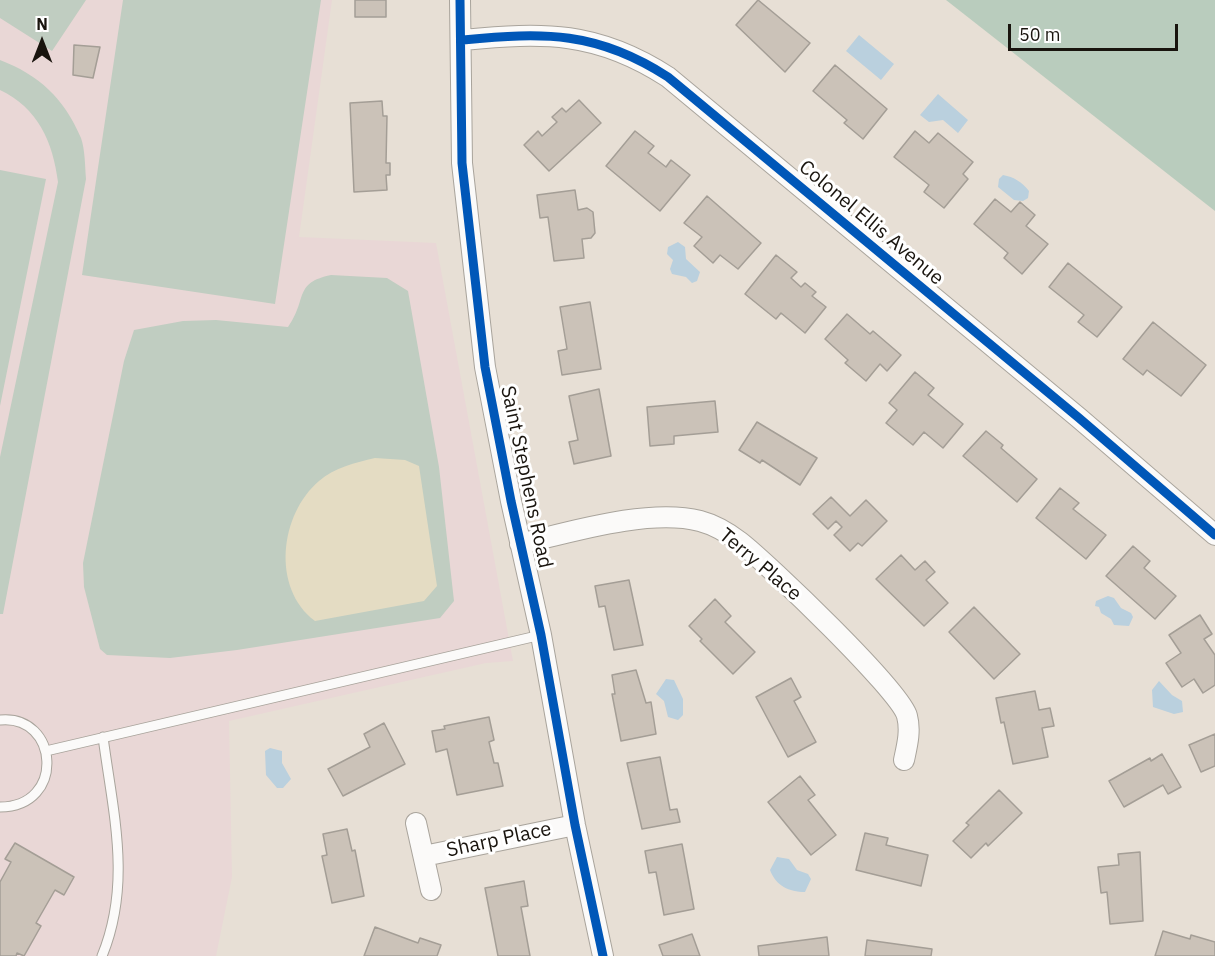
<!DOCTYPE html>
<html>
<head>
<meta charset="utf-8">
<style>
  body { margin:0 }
  #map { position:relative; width:1215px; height:956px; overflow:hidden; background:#e7dfd5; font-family:"IBM Plex Sans",sans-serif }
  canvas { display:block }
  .north { position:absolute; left:12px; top:12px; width:60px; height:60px; -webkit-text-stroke:4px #fff; paint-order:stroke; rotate:0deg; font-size:16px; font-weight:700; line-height:24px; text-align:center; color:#19140e }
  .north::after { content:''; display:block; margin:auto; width:21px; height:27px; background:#19140e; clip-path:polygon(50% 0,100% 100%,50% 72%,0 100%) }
  .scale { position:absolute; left:1008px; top:24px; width:170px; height:27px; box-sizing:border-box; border:3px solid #19140e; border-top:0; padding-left:8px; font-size:18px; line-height:21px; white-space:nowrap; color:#19140e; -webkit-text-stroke:4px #fff; paint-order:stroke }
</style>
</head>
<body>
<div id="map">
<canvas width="1215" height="956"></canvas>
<div class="north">N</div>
<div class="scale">50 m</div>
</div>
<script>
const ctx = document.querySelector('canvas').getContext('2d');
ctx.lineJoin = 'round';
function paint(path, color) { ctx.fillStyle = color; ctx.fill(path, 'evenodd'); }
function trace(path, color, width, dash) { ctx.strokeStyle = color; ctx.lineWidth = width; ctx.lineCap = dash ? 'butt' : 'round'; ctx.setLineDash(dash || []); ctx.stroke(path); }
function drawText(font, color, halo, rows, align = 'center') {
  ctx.font = font + ' "IBM Plex Sans",sans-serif'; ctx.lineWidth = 6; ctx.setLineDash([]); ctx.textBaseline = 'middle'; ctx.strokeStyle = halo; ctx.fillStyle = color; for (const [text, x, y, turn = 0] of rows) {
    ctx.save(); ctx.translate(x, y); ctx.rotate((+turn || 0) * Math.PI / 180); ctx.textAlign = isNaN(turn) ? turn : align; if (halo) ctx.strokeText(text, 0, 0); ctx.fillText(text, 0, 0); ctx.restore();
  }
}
const education = new Path2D(`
  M0,0H332L299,237L436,243L513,661L486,663L229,721L232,877L216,956H0Z`);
const green = new Path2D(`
  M0,0H86L52,51L0,18Z
  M123,0H321L275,304L82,275Z
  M0,60C39,75 64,98 81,138C85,149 85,166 86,179L3,614H0V457L58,182C53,142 38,108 0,90Z
  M0,170L46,179L0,406Z
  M331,275L387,278L408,291L439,467L454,601L440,618L237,650L170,658L107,655L100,649L84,587L83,563L124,361L134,330L183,321L216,320L288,327C308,299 293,283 331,275Z`);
const forest = new Path2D(`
  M946,0H1215V211Z`);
const sand = new Path2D(`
  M375,458L405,460L419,466L437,586L424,601L315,621C271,588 280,514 319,481C335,467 355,463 375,458Z`);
const water = new Path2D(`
  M859,35L894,64L881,80L846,51Z
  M938,94L968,120L958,133L943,120L929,122L920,115Z
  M1003,175C1014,177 1022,182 1029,191L1028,198L1023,201L1014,200L998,187L999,179Z
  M678,242L685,247L686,259L700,272L697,281L692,283L686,277L672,274L670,269L673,260L667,254L668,247Z
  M1108,596L1114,598L1121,608L1131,613L1133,617L1129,626L1114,625L1111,619L1101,613L1099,607L1095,606L1096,601Z
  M666,679L674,680L683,699V715L678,720L668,717L664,701L656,694Z
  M1159,681L1172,695L1182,701L1183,712L1174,714L1153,707L1152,690Z
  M270,748L282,751V763L291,779L283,788H277L266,775L265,751Z
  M777,857L789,859L797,870L808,874L811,879L805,892C789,892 776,886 770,870Z`);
const building = new Path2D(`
  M355,0H386V17H355Z
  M758,0L810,43L785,72L736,25Z
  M74,45L100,47L93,78L73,75Z
  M835,65L887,109L863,139L844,123L847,120L813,91Z
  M579,100L601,123L549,171L524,145L538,131L542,136L557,122L552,117L562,108L566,112Z
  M382,101L383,116H387L386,163H390V175H386L387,190L354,192L350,103Z
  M635,131L654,146L648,153L666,167L671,160L690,175L660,211L606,166Z
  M915,131L929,143L938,133L973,162L963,174L968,179L944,208L924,192L929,185L894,157Z
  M575,190L578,210L587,208L593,212L595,233L591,238L582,239L584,258L554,261L548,217L540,218L537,195Z
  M707,196L761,243L738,269L720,255L713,263L694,246L702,237L684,223Z
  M995,199L1011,212L1020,202L1035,215L1026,226L1048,244L1022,274L1004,258L1008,253L974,224Z
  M776,255L797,272L791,278L801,287L805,283L816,292L812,296L826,307L805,333L781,313L776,319L745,294Z
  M1068,263L1122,307L1097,337L1078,322L1084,315L1049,287Z
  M590,302L601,369L562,375L558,351L567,349L560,307Z
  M847,314L870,334L873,331L901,355L887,371L880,364L866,381L845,363L848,360L825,339Z
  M1153,322L1206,365L1181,396L1147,370L1143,375L1123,359Z
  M915,372L934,388L928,395L963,424L943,448L924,432L913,445L886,423L897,410L889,403Z
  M599,389L611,456L574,464L569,442L578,440L569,396Z
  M715,401L718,432L674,436V444L650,446L647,407Z
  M757,422L817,458L800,485L762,460L760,463L739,450Z
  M986,431L1003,445L1001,448L1037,479L1017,502L963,456Z
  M1060,488L1079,503L1073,509L1106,535L1086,559L1036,518Z
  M831,497L850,516L866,500L887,521L862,546L858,543L850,551L834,535L842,527L836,521L828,529L813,514Z
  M1133,546L1150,561L1144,568L1176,596L1155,619L1106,576Z
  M901,555L915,570L925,561L935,572L926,580L948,603L924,626L876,579Z
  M629,580L643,645L614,650L605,606L599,607L595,586Z
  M715,599L731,616L725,622L755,652L733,674L700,641L702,639L689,626Z
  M974,607L1020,654L994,679L949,632Z
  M1200,615L1212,634L1204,639L1215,655V685L1203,693L1194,679L1182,687L1166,663L1181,653L1169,635Z
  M636,670L646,703L651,702L656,734L621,741L612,694H615L612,675Z
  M791,678L801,697L794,701L816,742L788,757L756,697Z
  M1035,691L1039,710L1050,708L1054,726L1042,728L1048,757L1013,764L1004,722L1001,723L996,698Z
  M489,717L494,740L489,742L494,763H498L503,786L457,795L447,749L436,752L432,731L445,729L444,726Z
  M384,723L405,764L343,796L328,769L370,747L364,734Z
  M1215,734V766L1201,772L1189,745Z
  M1162,754L1181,787L1168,794L1163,785L1124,807L1109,781L1150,758L1151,761Z
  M660,757L670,810L677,809L680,822L642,829L627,763Z
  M800,776L815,795L808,800L836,835L811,855L768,802Z
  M999,790L1022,813L988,846L986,843L971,858L953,841L969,825L966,823Z
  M347,829L352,851L355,850L364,896L332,903L322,856L327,855L323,834Z
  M865,833L888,838L886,845L928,855L921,886L856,870Z
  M15,843L74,877L64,895L55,890L36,923L41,926L24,956L17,953L16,956H0V882L11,862L5,859Z
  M682,844L694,909L664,915L656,872L649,873L645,851Z
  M1140,852L1143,921L1110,924L1107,892L1101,893L1098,867L1119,865L1118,854Z
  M524,881L528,906L521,907L530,956H498L485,888Z
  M375,927L418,943L420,938L441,945L437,956H364Z
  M1163,931L1190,939L1191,935L1215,942V956H1155Z
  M692,934L700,956H663L659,945Z
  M827,937L829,956H759L758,946Z
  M867,940L932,949L931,956H865Z`);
const lane = new Path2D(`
  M0,720C59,714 66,807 0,807
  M46,751L541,635
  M102,956C132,883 113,813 103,737`);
const street = new Path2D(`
  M460,0L462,163L485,367L511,501L541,635L575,825L603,956
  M463,40C544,32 597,31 668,77L1079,418L1215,535
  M520,544C571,532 649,508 700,521C715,525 727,532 740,542C767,563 900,690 907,716C911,731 907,746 904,760
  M416,823L431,890
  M424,856L575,825`);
const cycleway = new Path2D(`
  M460,0L462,163L485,367L511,501L541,635L575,825L603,956
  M463,40C544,32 597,31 668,77L1079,418L1215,535`);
const streetNames = [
  ["Colonel Ellis Avenue",871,223,40],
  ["Saint Stephens Road",526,477,78],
  ["Terry Place",760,565,40],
  ["Sharp Place",499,840,-12]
];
paint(education, '#e9d7d6');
paint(green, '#c0cdc1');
paint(forest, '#b9ccbd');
paint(sand, '#e4dcc3');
paint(water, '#bad0de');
paint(building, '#cbc2b8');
trace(building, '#a49e96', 1.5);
trace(lane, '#a9a49c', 11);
trace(street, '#a9a49c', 22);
trace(lane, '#fbfaf9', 9);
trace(street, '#fbfaf9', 20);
trace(cycleway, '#0057b8', 9);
drawText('20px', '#19140e', '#fff', streetNames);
</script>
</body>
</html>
